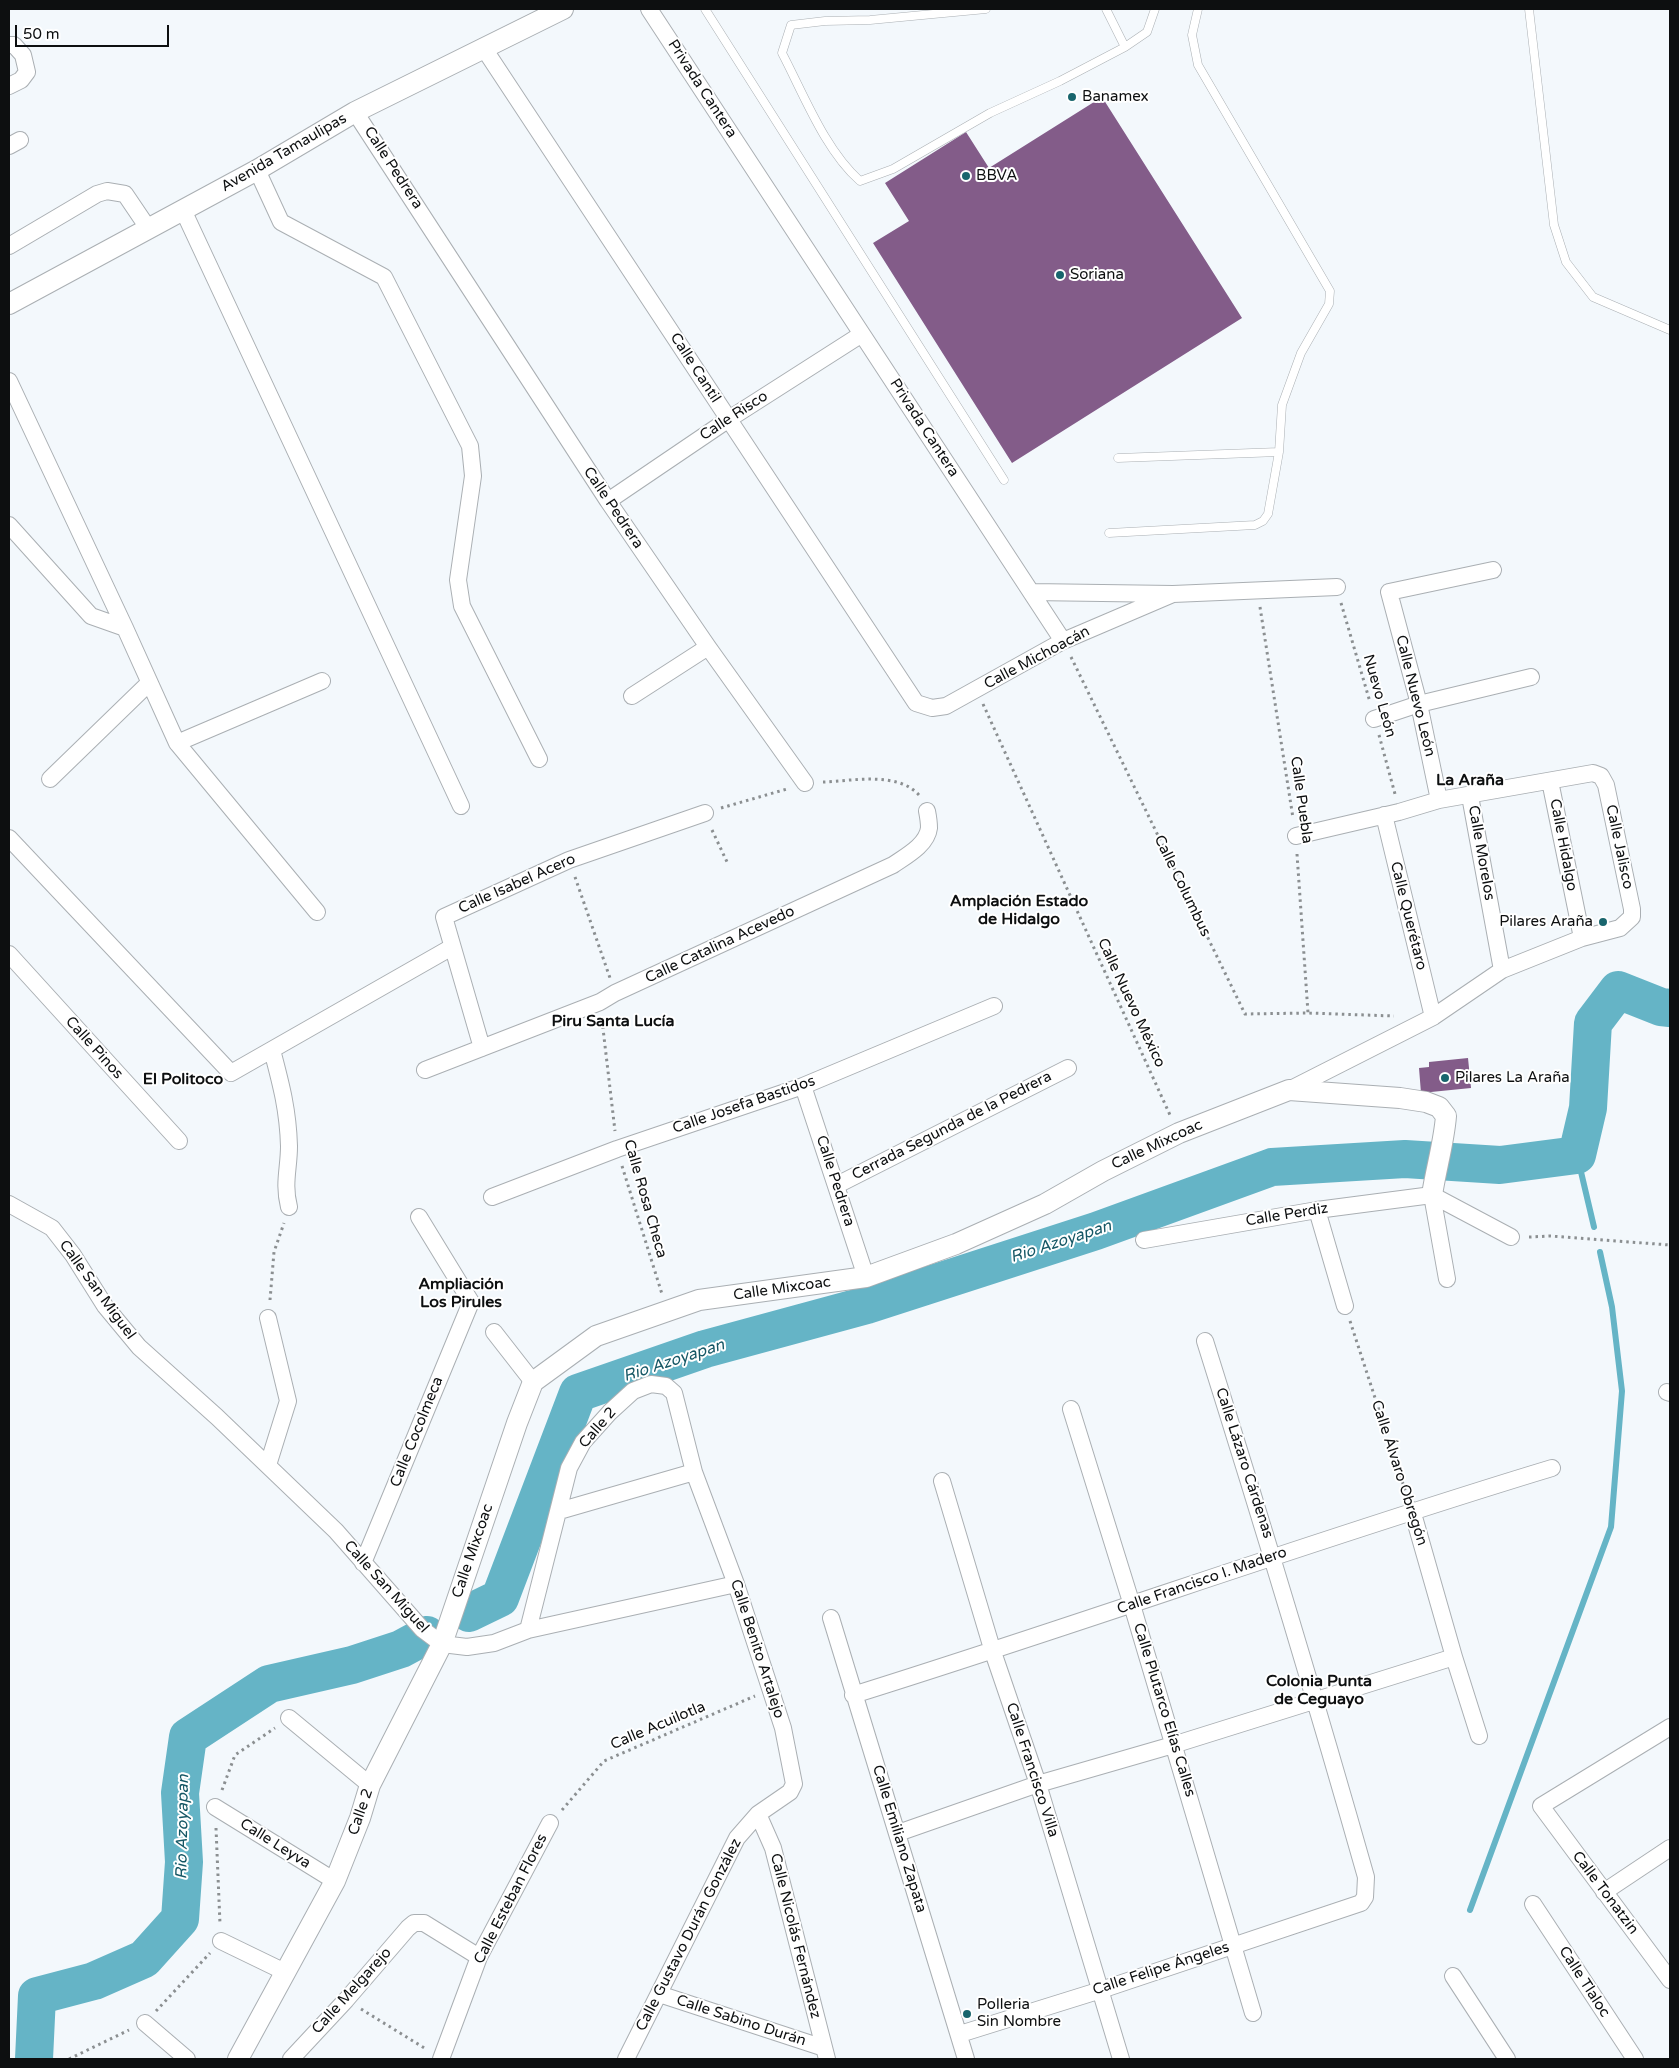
<!DOCTYPE html>
<html>
<head>
<meta charset="utf-8">
<style>
  body { margin:0 }
  #map { position:relative; width:1679px; height:2068px; overflow:hidden; background:#f3f8fc; font-family:"Varela Round",sans-serif }
  canvas { display:block }
  .frame { position:absolute; inset:0; border:10px solid #0d0f10; pointer-events:none }
  .scale { position:absolute; left:15px; top:25px; width:154px; height:22px; box-sizing:border-box; border:2px solid #0d0f10; border-top:0; padding-left:6px; font-size:15px; line-height:18px; white-space:nowrap; color:#0d0f10; -webkit-text-stroke:4px #fff; paint-order:stroke }
</style>
</head>
<body>
<div id="map">
<canvas width="1679" height="2068"></canvas>
<div class="frame"></div>
<div class="scale">50 m</div>
</div>
<script>
const ctx = document.querySelector('canvas').getContext('2d');
ctx.lineJoin = 'round';
function trace(path, color, width, dash) { ctx.strokeStyle = color; ctx.lineWidth = width; ctx.lineCap = dash ? 'butt' : 'round'; ctx.setLineDash(dash || []); ctx.stroke(path); }
function paint(path, color) { ctx.fillStyle = color; ctx.fill(path, 'evenodd'); }
function drawText(font, color, halo, rows, align = 'center') {
  ctx.font = font + ' "Varela Round",sans-serif'; ctx.lineWidth = 4; ctx.setLineDash([]); ctx.textBaseline = 'middle'; ctx.strokeStyle = halo; ctx.fillStyle = color; for (const [text, x, y, turn = 0] of rows) {
    ctx.save(); ctx.translate(x, y); ctx.rotate((+turn || 0) * Math.PI / 180); ctx.textAlign = isNaN(turn) ? turn : align; if (halo) ctx.strokeText(text, 0, 0); ctx.fillText(text, 0, 0); ctx.restore();
  }
}
const stream = new Path2D(`
  M1577,1155L1594,1227
  M1470,1910L1611,1527L1622,1391L1612,1307L1600,1252`);
const river = new Path2D(`
  M469,1613L500,1598L578,1393L705,1349L867,1305L1096,1231L1272,1167L1405,1159L1500,1165L1577,1155L1588,1108L1593,1023L1618,990L1661,1007L1670,1008
  M34,2059L37,1996L94,1981L144,1959L180,1919L184,1862L180,1793L188,1737L269,1684L352,1665L401,1649L427,1635`);
const building = new Path2D(`
  M1102,97L1242,318L1012,463L873,243L909,221L885,183L966,132L989,168Z
  M1468,1058L1471,1088L1421,1093L1419,1068L1429,1067V1062Z`);
const path = new Path2D(`
  M1341,603L1370,702
  M1260,607L1293,818
  M1071,657L1245,1014L1308,1013L1394,1016
  M983,704L1170,1115
  M1379,735L1395,794
  M823,782C852,781 897,771 919,795
  M721,808L787,789
  M712,830L728,864
  M1297,854L1308,1013
  M575,877L610,978
  M602,1020L615,1131
  M622,1166L662,1294
  M1529,1237L1550,1236L1670,1245
  M270,1300L274,1252L284,1223
  M1350,1321L1406,1493
  M222,1790L235,1755L275,1728
  M562,1810L604,1761L755,1696
  M216,1828L220,1924
  M361,2009L426,2049
  M156,2011L210,1953
  M69,2059L129,2030`);
const service = new Path2D(`
  M705,9L1004,480
  M986,9L870,20L825,21L791,25L782,53C804,95 825,150 860,181L893,169L990,113L1060,81L1125,47L1147,32L1155,9
  M1106,9L1125,47
  M1529,9L1554,225L1566,262L1593,297L1670,330
  M1118,458L1279,452
  M1109,533L1255,525L1263,521L1268,514L1279,452L1282,405L1301,353L1329,304L1330,291L1198,65L1192,35L1198,9`);
const minor = new Path2D(`
  M649,9L1063,641
  M9,45H14L23,55L27,72L21,80L9,86
  M483,47L916,703L932,708L946,706L1063,641L1173,594
  M355,112L608,501L708,647L805,783
  M9,146L20,140
  M257,170L281,222L384,277L470,446L473,476L458,580L462,606L539,759
  M183,210L461,806
  M9,246L97,194L107,191L125,194L148,228
  M9,381L125,628L177,743L317,912
  M608,501L729,419L862,334
  M9,525L91,616L125,628
  M1031,592L1173,594L1337,587
  M632,696L708,647
  M1374,719L1419,704L1531,677
  M177,743L322,681
  M50,779L149,683
  M1550,781L1582,938
  M1470,796L1502,970
  M1439,800L1419,704L1389,592L1493,570
  M1384,815L1433,1017
  M9,838L231,1073L452,947
  M9,954L179,1141
  M482,1048L444,917L569,860L705,813
  M272,1050C281,1084 288,1110 289,1146C289,1169 283,1183 289,1207
  M425,1070L600,1002L615,993L893,865C906,856 927,845 929,828C929,823 928,816 927,811
  M803,1086L866,1277
  M1289,1090L1433,1017L1502,970L1582,938L1620,928L1632,917V909L1606,785L1601,776L1593,773L1439,800L1399,812L1296,836
  M837,1185L1068,1068
  M1432,1195L1447,1279
  M492,1197L617,1149L803,1086L994,1006
  M9,1204L52,1228L73,1255L105,1306L139,1347L217,1417L336,1531L422,1629L442,1644L467,1647L494,1643L528,1630L569,1468L583,1442L610,1412L633,1391L651,1384L666,1386L674,1393L694,1472L736,1584L783,1728L794,1784L790,1792L758,1814L737,1838L626,2059
  M1317,1210L1345,1306
  M1144,1240L1317,1210L1432,1195L1511,1237
  M268,1318L288,1401L268,1465
  M494,1332L533,1382
  M1667,1392L1670,1393
  M1071,1409L1132,1605L1253,2013
  M942,1481L993,1652L1038,1784L1121,2059
  M1412,1510L1454,1657L1479,1736
  M559,1511L694,1472
  M363,1563L471,1302L419,1217
  M831,1618L966,2059
  M528,1630L736,1584
  M853,1695C1087,1622 1317,1539 1552,1468
  M289,1718L370,1785
  M1670,1727L1541,1806L1670,1980
  M215,1807L335,1881
  M758,1814L773,1848L827,2059
  M898,1833L1038,1784L1173,1745L1454,1657
  M1604,1892L1670,1848
  M1533,1904L1635,2059
  M221,1941L285,1972
  M1453,1976L1507,2059
  M659,1994L824,2048
  M145,2023L187,2059
  M960,2034L1101,1990L1361,1903L1365,1897L1366,1877C1315,1697 1261,1519 1205,1341
  M291,2059L346,2000L408,1928L414,1923H424L479,1957
  M441,2059L479,1957L550,1823`);
const tertiary = new Path2D(`
  M9,304L257,170L355,112L563,9
  M238,2059L335,1881L360,1818L370,1785L442,1644L517,1423L533,1382L596,1336L699,1300L866,1277L956,1244L1045,1204L1103,1171L1179,1133L1289,1090L1400,1098L1426,1102L1439,1107L1446,1116C1444,1142 1436,1169 1432,1195`);
const markers = [
  [1072,97,5,"#18656d"],
  [966,176,5,"#18656d"],
  [1060,275,5,"#18656d"],
  [1603,922,5,"#18656d"],
  [1445,1078,5,"#18656d"],
  [967,2014,5,"#18656d"]
];
const streetNames = [
  ["Privada Cantera",702,89,57],
  ["Avenida Tamaulipas",284,153,-30],
  ["Calle Pedrera",393,168,57],
  ["Calle Cantil",695,368,57],
  ["Calle Risco",734,416,-33],
  ["Privada Cantera",924,428,57],
  ["Calle Pedrera",613,508,56],
  ["Calle Michoacán",1037,658,-28],
  ["Nuevo León",1379,696,74],
  ["Calle Nuevo León",1415,696,76],
  ["Calle Puebla",1301,800,82],
  ["Calle Hidalgo",1563,845,79],
  ["Calle Jalisco",1619,847,78],
  ["Calle Morelos",1481,853,80],
  ["Calle Isabel Acero",517,884,-24],
  ["Calle Columbus",1182,886,64],
  ["Calle Querétaro",1408,916,76],
  ["Calle Catalina Acevedo",720,945,-25],
  ["Calle Nuevo México",1131,1003,65],
  ["Calle Pinos",94,1048,48],
  ["Calle Josefa Bastidos",744,1105,-19],
  ["Cerrada Segunda de la Pedrera",952,1126,-27],
  ["Calle Mixcoac",1157,1145,-25],
  ["Calle Pedrera",835,1181,72],
  ["Calle Rosa Checa",645,1199,74],
  ["Calle Perdiz",1287,1215,-9],
  ["Calle Mixcoac",782,1289,-8],
  ["Calle San Miguel",97,1290,54],
  ["Calle 2",598,1428,-49],
  ["Calle Cocolmeca",417,1432,-68],
  ["Calle Lázaro Cárdenas",1244,1463,72],
  ["Calle Álvaro Obregón",1399,1473,72],
  ["Calle Mixcoac",473,1551,-71],
  ["Calle Francisco I. Madero",1202,1581,-19],
  ["Calle San Miguel",386,1587,48],
  ["Calle Benito Artalejo",757,1649,72],
  ["Calle Plutarco Elías Calles",1164,1710,73],
  ["Calle Acuilotla",658,1726,-23],
  ["Calle Francisco Villa",1032,1770,72],
  ["Calle 2",361,1812,-71],
  ["Calle Emiliano Zapata",899,1839,73],
  ["Calle Leyva",275,1844,32],
  ["Calle Tonatzin",1605,1893,53],
  ["Calle Esteban Flores",511,1899,-63],
  ["Calle Gustavo Durán González",689,1935,-63],
  ["Calle Nicolás Fernández",795,1936,76],
  ["Calle Felipe Ángeles",1161,1969,-18],
  ["Calle Tlaloc",1584,1982,57],
  ["Calle Melgarejo",352,1991,-48],
  ["Calle Sabino Durán",741,2021,18]
];
const poiNames = [
  ["Banamex",1082,97],
  ["BBVA",976,176],
  ["Soriana",1070,275],
  ["Pilares Araña",1593,922,"right"],
  ["Pilares La Araña",1455,1078],
  ["Polleria",977,2005],
  ["Sin Nombre",977,2022]
];
const neighbourhoodNames = [
  ["La Araña",1470,781],
  ["Amplación Estado",1019,902],
  ["de Hidalgo",1019,920],
  ["Piru Santa Lucía",613,1022],
  ["El Politoco",183,1080],
  ["Ampliación",461,1285],
  ["Los Pirules",461,1303],
  ["Colonia Punta",1319,1682],
  ["de Ceguayo",1319,1700]
];
const waterNames = [
  ["Rio Azoyapan",1061,1242,-18],
  ["Rio Azoyapan",674,1361,-18],
  ["Rio Azoyapan",183,1827,-89]
];
trace(stream, '#65b4c6', 6);
trace(river, '#65b4c6', 38);
paint(building, '#835c89');
trace(service, '#aaafb3', 9);
trace(minor, '#aaafb3', 18);
trace(tertiary, '#aaafb3', 22);
trace(path, '#8b8f91', 3, [2.5, 4]);
trace(service, '#fff', 8);
trace(minor, '#fff', 16);
trace(tertiary, '#fff', 20);
for (const [x, y, r, color] of markers) { const dot = new Path2D(); dot.arc(x, y, r, 0, 2 * Math.PI); ctx.fillStyle = color; ctx.fill(dot); trace(dot, '#fff', 2); }
drawText('15px', '#0d0f10', '#fff', streetNames);
drawText('15px', '#0d0f10', '#fff', poiNames, 'left');
drawText('bold 16px', '#0d0f10', '#fff', neighbourhoodNames);
drawText('italic 16px', '#155765', '#fff', waterNames);
</script>
</body>
</html>
